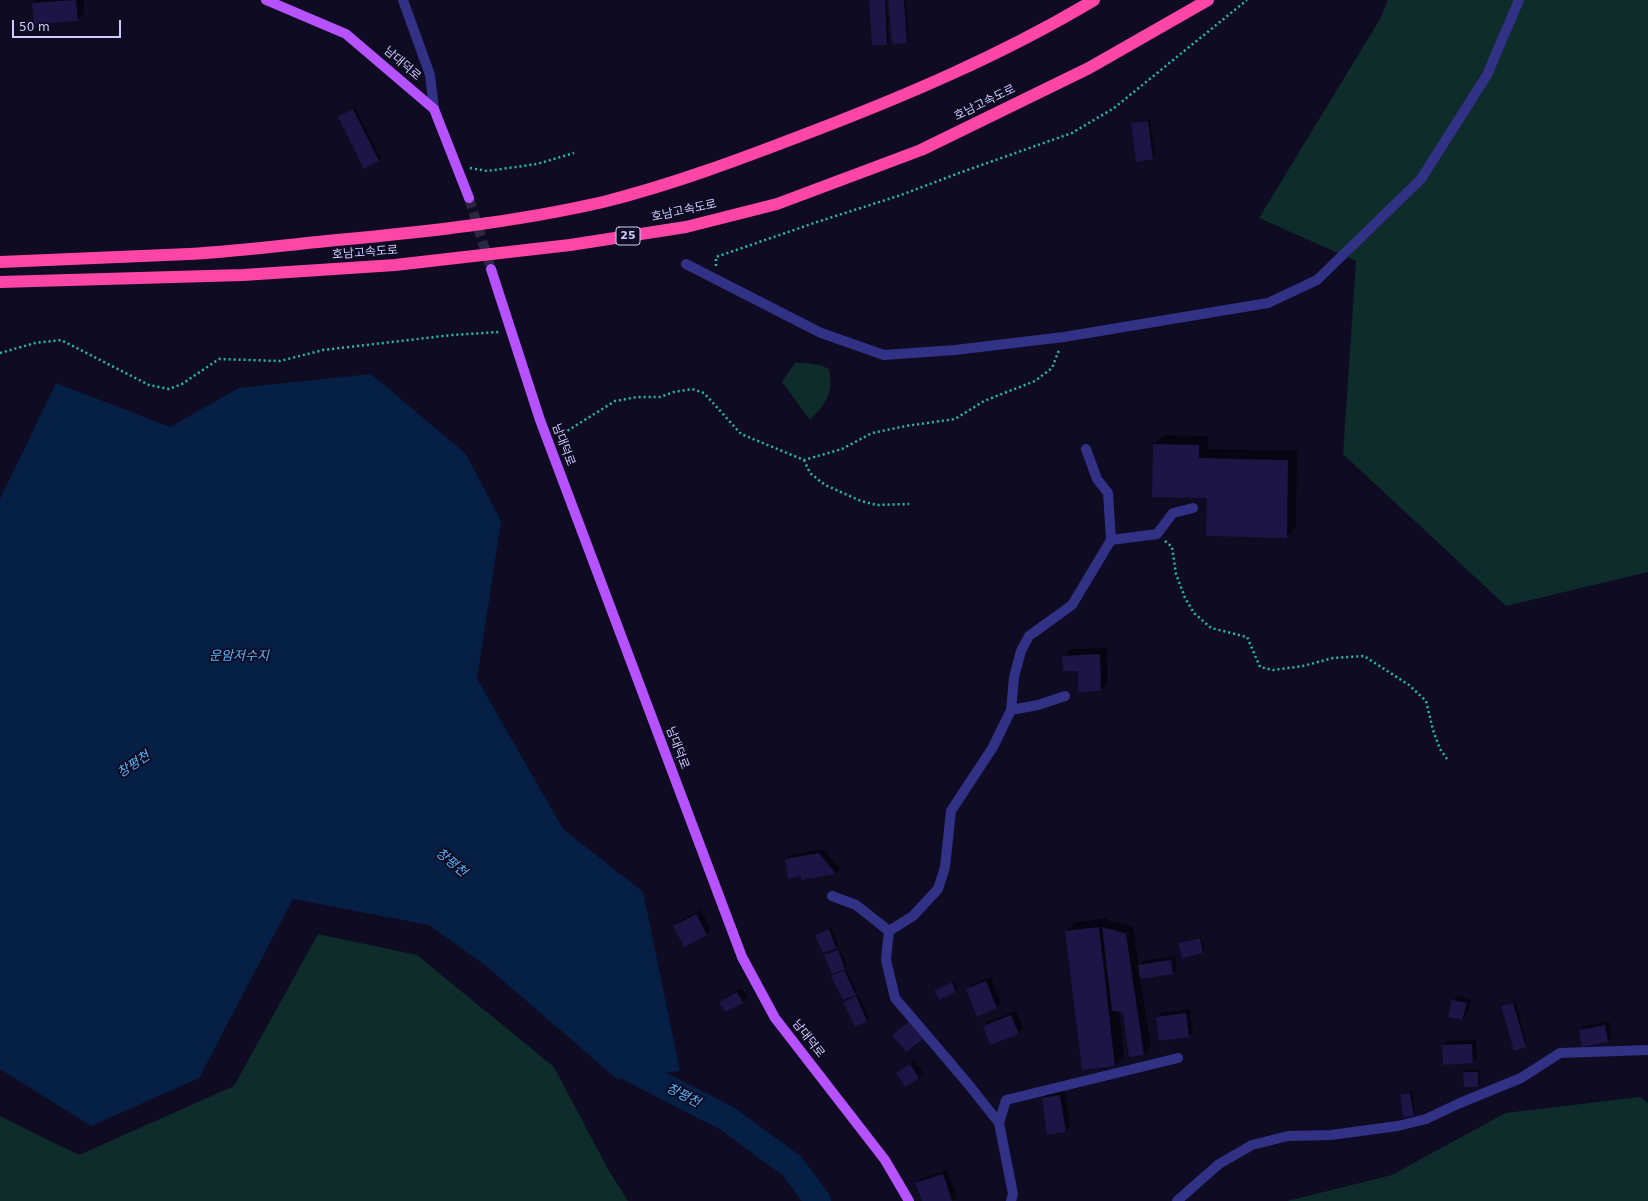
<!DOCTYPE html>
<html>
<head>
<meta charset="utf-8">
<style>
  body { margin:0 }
  #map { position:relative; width:1648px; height:1201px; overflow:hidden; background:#0e0b22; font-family:"DejaVu Sans",sans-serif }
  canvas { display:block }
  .scale { position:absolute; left:12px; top:20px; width:109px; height:18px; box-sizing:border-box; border:2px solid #cfcbff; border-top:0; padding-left:5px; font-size:12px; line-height:14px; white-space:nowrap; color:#cfcbff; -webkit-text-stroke:3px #0e0b22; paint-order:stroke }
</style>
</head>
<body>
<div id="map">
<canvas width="1648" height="1201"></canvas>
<div class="scale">50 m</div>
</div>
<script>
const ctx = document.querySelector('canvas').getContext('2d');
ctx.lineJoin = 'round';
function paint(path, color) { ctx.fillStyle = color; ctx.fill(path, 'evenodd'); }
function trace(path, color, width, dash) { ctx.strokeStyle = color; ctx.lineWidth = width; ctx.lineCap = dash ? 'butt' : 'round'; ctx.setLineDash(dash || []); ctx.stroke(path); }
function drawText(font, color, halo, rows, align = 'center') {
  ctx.font = font + ' "DejaVu Sans","Noto Sans KR",sans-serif'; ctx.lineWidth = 4; ctx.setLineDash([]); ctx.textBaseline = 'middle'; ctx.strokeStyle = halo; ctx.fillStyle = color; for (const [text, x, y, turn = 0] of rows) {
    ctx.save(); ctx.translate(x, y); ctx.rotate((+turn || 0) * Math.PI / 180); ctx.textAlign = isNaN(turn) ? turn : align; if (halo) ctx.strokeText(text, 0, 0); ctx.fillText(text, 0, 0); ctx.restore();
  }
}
const green = new Path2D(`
  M1388,0H1648V572L1506,606L1343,454L1356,261L1259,218L1380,19Z
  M795,363C807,363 818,363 829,369C834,393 826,403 810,420L782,382Z
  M318,934L417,955L554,1067L609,1171L628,1201H0V1116L79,1155L234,1086Z
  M1640,1097L1648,1103V1201H1287L1392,1175L1505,1113Z`);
const water = new Path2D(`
  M371,374L466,454L501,521L477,679L563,829L643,892L680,1071L617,1079L486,966L429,925L293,899L199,1078L91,1126L0,1069V499L56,383L170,427L239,388Z`);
const shadow = new Path2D(`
  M36,0H84V13L77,20L33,3Z
  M870,0H886L889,42L887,44Z
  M889,0H906L908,40L906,42Z
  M355,108L381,158L379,160L339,117Z
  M1150,120L1155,156L1153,158L1132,124L1134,122Z
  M1164,435L1208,436V449L1297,451L1296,527L1286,537L1208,497L1154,444Z
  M1107,648L1108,683L1101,690L1064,656L1071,649Z
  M823,849L840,869L835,873L802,879V875L786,859L790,855Z
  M701,910L711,929L707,934L684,946L674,926L678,922Z
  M1108,918V922L1110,921L1133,927L1139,965L1143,961L1175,956L1177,969L1173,973L1140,978L1151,1047L1144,1054L1124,1011L1119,1010L1124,1056L1115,1065L1066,931L1076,922ZM1110,928L1131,934V936L1110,930Z
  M831,928L838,945L824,952L817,935Z
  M1201,937L1205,950L1203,952L1180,944L1182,942Z
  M840,949L847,966L845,967L857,992L855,994L833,976L837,972L825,956Z
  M991,977L1001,1003L997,1008L967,989L972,984Z
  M954,981L958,989L940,999L935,991Z
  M742,988L747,997L742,1002H720L725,998Z
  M858,995L869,1018L855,1025L844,1002Z
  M1458,996L1471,999L1467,1015L1462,1019L1449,1016L1453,1000Z
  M1515,1001L1527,1044L1525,1046L1502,1006Z
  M1190,1009L1193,1032L1189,1036L1157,1017L1161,1013Z
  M1016,1011L1023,1029L1018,1033L984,1026L988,1021Z
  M1609,1021L1612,1037L1607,1041L1580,1030L1584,1026Z
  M1476,1040L1477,1058L1472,1062L1443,1046L1447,1041Z
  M915,1060L923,1073L905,1086L897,1073Z
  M1466,1070H1479L1480,1084L1478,1086L1464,1072Z
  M1065,1091L1070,1126L1065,1131L1043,1098L1048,1094Z
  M1412,1092L1415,1113L1413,1115L1401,1096L1403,1094Z
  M947,1170L957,1196L952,1201H923L917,1184L921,1179Z`);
const river = new Path2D(`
  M617,1055L623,1065L728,1119L792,1166L818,1201`);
const building = new Path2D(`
  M76,0L78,21L34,24L32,3Z
  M869,0H885L887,45H872Z
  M888,0H904L907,43L892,44Z
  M353,109L379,161L364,169L338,117Z
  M1148,121L1153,159L1136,162L1131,123Z
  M1153,444L1199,445V458L1288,460L1287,538L1206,536L1207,498L1152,497Z
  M1100,654L1101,691L1078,692V671H1063L1062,656Z
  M819,853L836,874L801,880V876L788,879L785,859Z
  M696,914L707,935L684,947L673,926Z
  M1099,927L1115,1066L1082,1070L1065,931Z
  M1102,927L1126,934L1144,1055L1129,1057L1123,1012L1112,1011Z
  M829,929L836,948L823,953L815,935Z
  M1200,938L1203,953L1182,958L1178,943Z
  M838,950L845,969L832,974L824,955Z
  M1171,960L1173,974L1140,979L1138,965Z
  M844,970L856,995L843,1000L831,976Z
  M986,981L997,1008L977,1017L966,989Z
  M952,982L956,992L939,1000L934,991Z
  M737,992L743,1003L725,1012L719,1002Z
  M856,996L867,1021L855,1027L843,1002Z
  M1452,1000L1467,1003L1462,1020L1448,1017Z
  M1513,1003L1526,1047L1514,1051L1501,1006Z
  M1186,1013L1189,1037L1159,1041L1156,1017Z
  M1011,1015L1019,1034L990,1045L983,1026Z
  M909,1022L923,1039L906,1052L892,1035Z
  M1605,1025L1608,1042L1582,1047L1579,1030Z
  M1472,1044L1473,1063L1443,1065L1442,1045Z
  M910,1064L919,1078L905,1087L896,1073Z
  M1463,1072H1478V1087H1464Z
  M1410,1093L1414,1116L1403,1117L1400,1095Z
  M1060,1095L1066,1132L1047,1135L1042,1098Z
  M943,1174L952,1201H922L915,1183Z`);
const majorTunnel = new Path2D(`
  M469,198L491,269`);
const path = new Path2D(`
  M470,168L487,171L537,164L574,153
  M716,266V257L817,222L901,195L959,173L1072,133L1114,108L1247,0
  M0,353L35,343L61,340L149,385L169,389L182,384L219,359L280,361L323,350L452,335L499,332
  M559,436L615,401L637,397H660L674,392L692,389L704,393L741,434L804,460L842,449L872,433L906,426L955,419L984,401L1035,381L1052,368L1059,350
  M804,460L810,473L825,485L861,501L877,505L909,504
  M1165,541L1172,547L1176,574L1185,598L1194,613L1211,628L1247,637L1260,667L1273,670L1303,666L1333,658L1364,656L1409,685L1426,701L1433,730L1440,749L1447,759`);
const minor = new Path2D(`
  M403,0L430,75L434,109
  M686,264L821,333L884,355L955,350L1064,337L1268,303L1317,280L1421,179L1487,75L1519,0
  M1086,449L1097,479L1108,493L1111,540
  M1011,710L1014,677L1021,651L1029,636L1072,605L1111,540L1157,534L1173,513L1193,508
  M832,896L856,905L889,931L886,960L895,998L969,1085L999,1123L1013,1194L1011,1201
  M889,931L913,916L938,889L945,867L951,811L993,747L1011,710L1038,705L1065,696
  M999,1123L1006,1100L1178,1058
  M1177,1201L1219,1164L1252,1145L1288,1136L1331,1135L1398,1126L1426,1119L1460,1103L1521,1078L1560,1053L1648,1050`);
const major = new Path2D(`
  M266,0L346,34L434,109L469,198
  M491,269L540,420L742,957L775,1018L885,1160L909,1201`);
const highway = new Path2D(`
  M0,262C63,259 126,257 189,254C238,251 287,245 337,240C425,232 516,222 603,202C671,185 738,160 803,135C903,97 1002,55 1094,0
  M0,282L243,275L395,265L570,245L686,227L777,204L921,150L1089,68L1208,0`);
const shields = [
  [628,236,24]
];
const shieldNames = [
  ["25",628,236]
];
const streetNames = [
  ["남대덕로",402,64,41],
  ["호남고속도로",985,103,-26],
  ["호남고속도로",684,211,-12],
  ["호남고속도로",365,253,-4],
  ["남대덕로",563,445,69],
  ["남대덕로",677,748,69],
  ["남대덕로",808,1039,52]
];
const waterNames = [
  ["운암저수지",239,657],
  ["창평천",134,765,-34],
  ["창평천",451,863,39],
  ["창평천",683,1096,27]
];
paint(green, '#0d2c2a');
paint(water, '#062045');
paint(shadow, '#0007');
trace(river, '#062045', 26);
paint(building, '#1c1545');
trace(majorTunnel, '#2b2843', 10, [10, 5]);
trace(path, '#21bead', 2.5, [2, 3]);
trace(minor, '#313186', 10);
trace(major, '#b652ff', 10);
trace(highway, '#ff46a7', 12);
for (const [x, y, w] of shields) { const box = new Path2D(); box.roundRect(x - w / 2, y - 9, w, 18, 3); ctx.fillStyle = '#0e0b22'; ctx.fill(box); trace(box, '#cfcbff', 1); }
drawText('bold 11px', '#cfcbff', null, shieldNames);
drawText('12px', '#cfcbff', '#0e0b22', streetNames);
drawText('italic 13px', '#59baff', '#0e0b22', waterNames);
</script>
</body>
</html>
